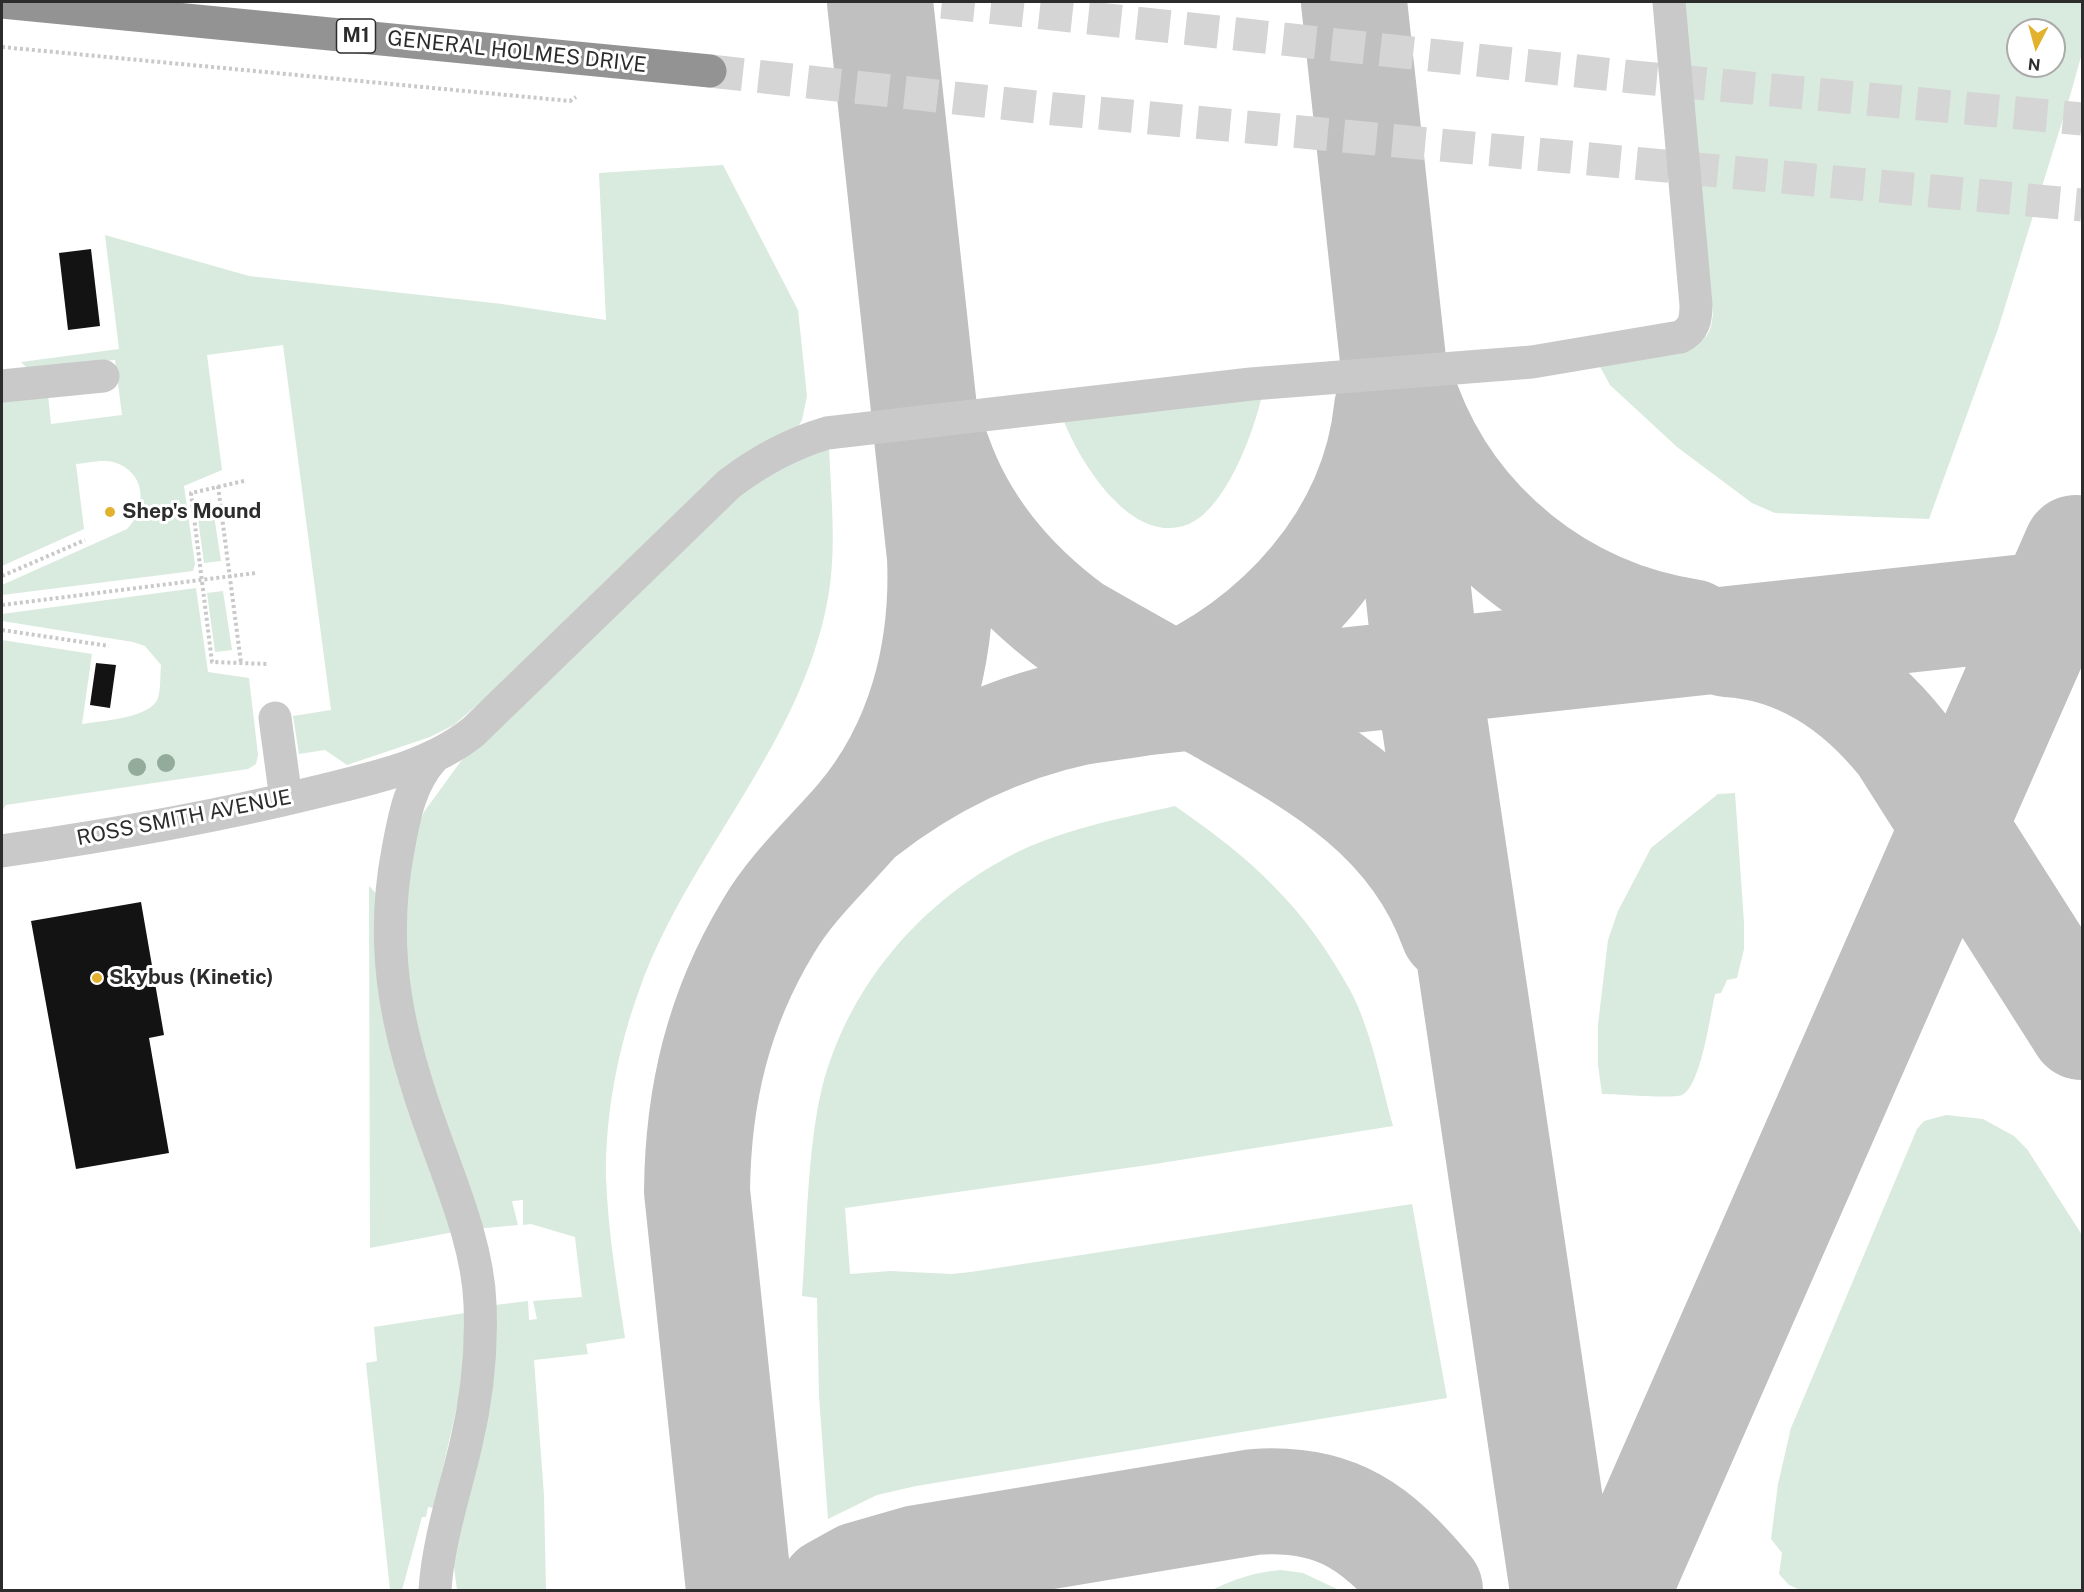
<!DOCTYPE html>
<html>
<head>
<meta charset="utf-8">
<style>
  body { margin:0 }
  #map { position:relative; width:2084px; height:1592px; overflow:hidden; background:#fff; font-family:"Public Sans",sans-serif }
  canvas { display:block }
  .frame { position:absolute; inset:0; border:3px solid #2c2c2c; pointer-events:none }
  .north { position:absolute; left:2006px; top:18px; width:60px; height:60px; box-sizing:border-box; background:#fff; border:2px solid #ababab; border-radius:50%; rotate:186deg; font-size:16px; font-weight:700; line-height:24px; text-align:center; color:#2c2c2c }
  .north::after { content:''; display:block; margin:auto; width:21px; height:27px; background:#e2b22f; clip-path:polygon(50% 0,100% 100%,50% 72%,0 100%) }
</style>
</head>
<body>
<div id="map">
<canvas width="2084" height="1592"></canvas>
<div class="frame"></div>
<div class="north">N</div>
</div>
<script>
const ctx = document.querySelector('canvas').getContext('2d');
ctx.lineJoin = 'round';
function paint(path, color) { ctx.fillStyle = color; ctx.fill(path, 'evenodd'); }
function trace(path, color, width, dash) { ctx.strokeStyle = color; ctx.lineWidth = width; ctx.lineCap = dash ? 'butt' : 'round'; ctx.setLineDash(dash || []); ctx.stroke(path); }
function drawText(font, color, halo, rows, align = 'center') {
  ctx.font = font + ' "Public Sans",sans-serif'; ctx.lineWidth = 6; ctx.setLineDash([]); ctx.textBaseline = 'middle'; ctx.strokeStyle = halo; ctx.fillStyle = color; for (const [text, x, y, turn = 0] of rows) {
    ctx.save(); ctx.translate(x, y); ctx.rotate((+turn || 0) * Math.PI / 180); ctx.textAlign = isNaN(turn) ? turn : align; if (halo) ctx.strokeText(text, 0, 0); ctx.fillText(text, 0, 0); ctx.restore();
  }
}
const green = new Path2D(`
  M1684,2H2082V53L2070,96L1998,329L1929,519L1775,513L1752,503L1677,447L1610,385L1598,363L1701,341C1711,334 1711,326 1713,314ZM2018,30H2054V66H2018Z
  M723,165L798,310L807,396L802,420L798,427L454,725L430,737L347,765L325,750L299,754L293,716L331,710L283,345L207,355L222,470L184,486L195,564L193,571L2,595V585L127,529C148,508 146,471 113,462C102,459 87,463 76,464L84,529L2,566V401L48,395L51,424L122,415L115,360L28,369L21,362L119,349L105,235L249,276L502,304L606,320L599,173Z
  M1262,395C1254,432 1226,508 1189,524C1132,548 1079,461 1063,419Z
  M829,447C831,497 837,549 828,598C802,744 689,852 640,988C618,1047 605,1115 606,1178C608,1232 617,1285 625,1338L586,1344L588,1354L534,1360L544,1496L546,1590H457L453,1560L487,1306L528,1301L529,1320L537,1319L533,1301L582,1297L575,1237L531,1224L523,1225V1200L512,1201L518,1225L475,1229L401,993L410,846L424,812L461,761L719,509L778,466Z
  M212,502L221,561L204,563L196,504Z
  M196,588L208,672L249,678L258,755L256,764L248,769L6,805L2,811V640L92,654L82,724C100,721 152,718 158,698C161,688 160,675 161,665L145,646L133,642L2,621V614Z
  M223,591L232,650L215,652L207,593Z
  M1735,793L1744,923V949L1737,978L1727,980L1721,993L1715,994C1710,1016 1701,1086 1682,1095C1672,1099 1616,1094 1602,1094L1598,1065V1025L1608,940L1618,911L1651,848L1718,794Z
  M1175,806C1252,859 1304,906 1350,990C1371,1029 1381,1083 1393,1126L1155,1164L845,1208L850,1274L890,1271L952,1274L971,1272L1412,1204L1447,1398L916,1486L877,1495L828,1519L819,1396L817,1298L802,1296C807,1232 807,1150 822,1088C848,988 916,907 1006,858C1057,830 1118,819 1175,806Z
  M369,886L383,900L459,1231L370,1248Z
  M1946,1115L1983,1119L2014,1136L2027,1149L2082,1235V1590H1800L1789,1585L1779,1574L1782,1553L1771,1539L1778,1484L1791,1428L1917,1129L1924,1121Z
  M465,1313L463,1379L434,1508L428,1507L426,1517H422L402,1590H390L366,1363L377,1361L374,1327Z
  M1281,1570L1303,1573L1339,1590H1212C1235,1579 1255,1572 1281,1570Z`);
const taxiway = new Path2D(`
  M1354,2L1427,672L1563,1590
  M1408,404C1454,526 1562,612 1691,632
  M938,453C963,525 1012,583 1073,628C1120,655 1168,682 1216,708C1315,764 1412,815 1453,930
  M1727,644C1799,648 1858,689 1902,744L2082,1027
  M1160,692C1277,644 1374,537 1387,408
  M863,815C927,765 1000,729 1080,712C1102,708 1125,706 1148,702L2082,601
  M739,1590L697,1191C698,1095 718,1010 768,927C792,886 827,855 858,819C920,746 944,652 940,557L880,2
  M832,1590L859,1575L918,1558L1254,1502C1338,1496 1379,1529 1430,1590
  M1618,1590L2076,548`);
const building = new Path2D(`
  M91,249L100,326L68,330L59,253Z
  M96,663L116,665L110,708L90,705Z
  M141,902L164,1035L149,1038L169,1153L76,1169L31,921Z`);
const highwayTunnel = new Path2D(`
  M942,2L1633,77L2082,119
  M710,71L1055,109L2082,205`);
const path = new Path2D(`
  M2,47L570,101L576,97
  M244,481L191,493L212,662L268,664
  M218,486L241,663
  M2,576L85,540
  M2,605L256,573
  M2,630L109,646`);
const minor = new Path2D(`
  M2,386L103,376
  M275,718L286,799
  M433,758C410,783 404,817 398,850C378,954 399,1040 435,1138C454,1191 478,1248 480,1304C482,1351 477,1398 466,1444C455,1492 438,1541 435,1590
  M2,851C106,836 210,818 312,793C368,779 428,768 473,732L729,484C759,461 790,444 827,433L1251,384L1532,362L1680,337C1694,330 1696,320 1696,305L1669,2`);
const highway = new Path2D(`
  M2,2L710,71`);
const trees = [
  [166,763],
  [137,767]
];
const markers = [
  [110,512,6,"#e2b22f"],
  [97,978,6,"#e2b22f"]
];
const shields = [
  [356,36,39]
];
const shieldNames = [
  ["M1",356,36]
];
const streetNames = [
  ["GENERAL HOLMES DRIVE",517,52,6],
  ["ROSS SMITH AVENUE",184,818,-11]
];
const poiNames = [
  ["Shep's Mound",122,512],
  ["Skybus (Kinetic)",109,978]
];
paint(green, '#d9eade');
trace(taxiway, '#c0c0c0', 106);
paint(building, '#131313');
trace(highwayTunnel, '#d5d5d5', 33, [33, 16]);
trace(path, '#c9c9c9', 4, [3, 3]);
trace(minor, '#c9c9c9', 33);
trace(highway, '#939393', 33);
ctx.fillStyle = '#93ab9b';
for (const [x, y] of trees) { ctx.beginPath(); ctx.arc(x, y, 9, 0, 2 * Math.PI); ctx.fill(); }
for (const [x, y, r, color] of markers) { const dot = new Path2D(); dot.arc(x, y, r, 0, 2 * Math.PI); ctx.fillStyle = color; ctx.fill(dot); trace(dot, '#fff', 2); }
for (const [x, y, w] of shields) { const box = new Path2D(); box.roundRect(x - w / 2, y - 17, w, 34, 4.5); ctx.fillStyle = '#fff'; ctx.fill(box); trace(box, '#2c2c2c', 1.5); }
drawText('bold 20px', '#2c2c2c', null, shieldNames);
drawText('21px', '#2c2c2c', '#fff', streetNames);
drawText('bold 21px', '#2c2c2c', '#fff', poiNames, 'left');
</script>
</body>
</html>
